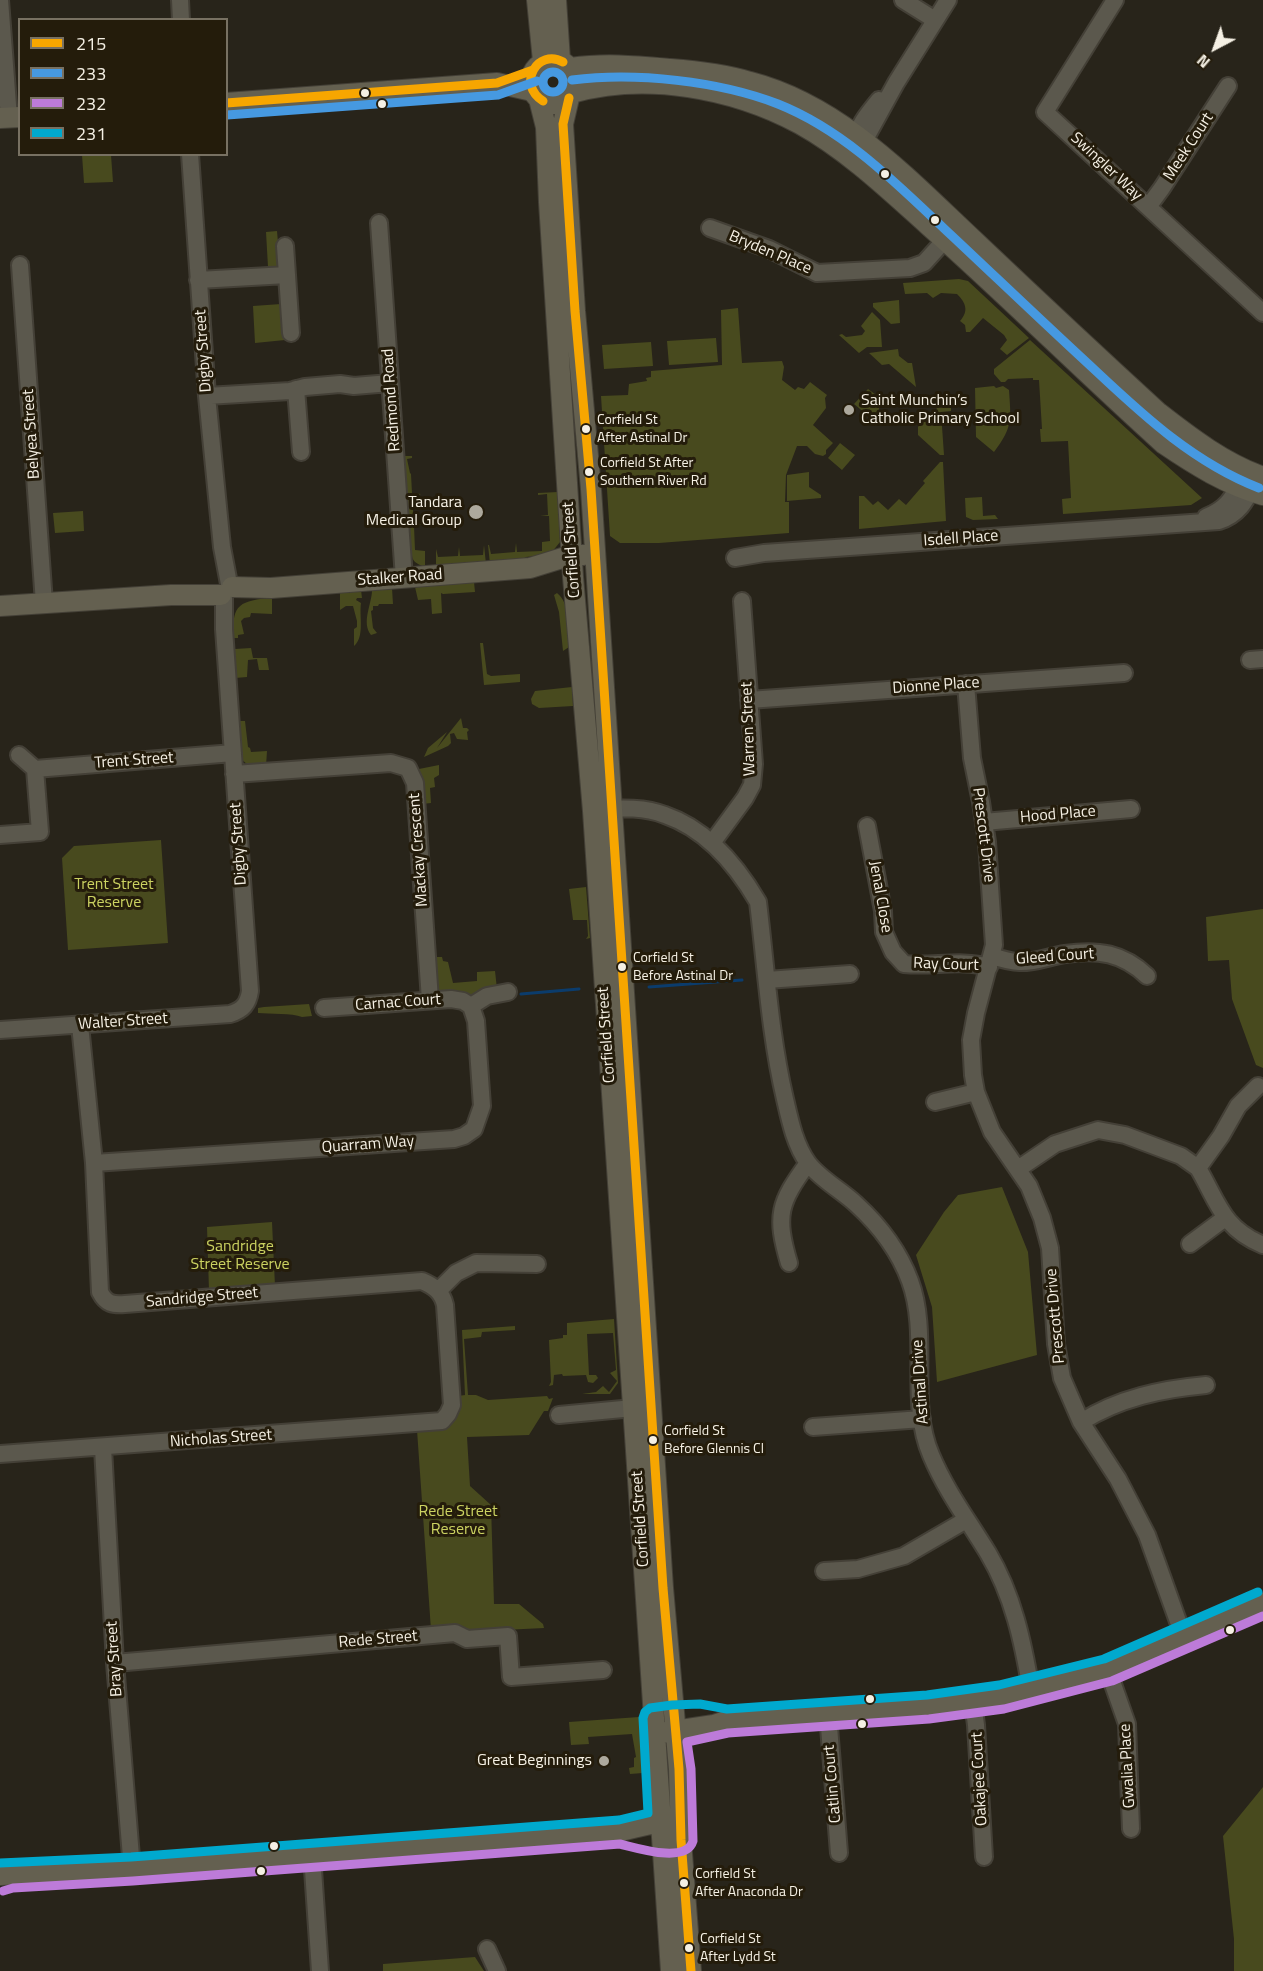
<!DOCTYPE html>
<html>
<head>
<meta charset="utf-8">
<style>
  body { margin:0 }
  #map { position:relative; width:1263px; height:1971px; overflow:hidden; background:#28241a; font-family:"Titillium Web",sans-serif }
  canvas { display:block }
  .legend { position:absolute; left:18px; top:18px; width:210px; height:138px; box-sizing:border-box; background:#241c0b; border:2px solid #787162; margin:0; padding:8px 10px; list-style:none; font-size:18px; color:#f5f0e4 }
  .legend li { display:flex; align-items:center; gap:12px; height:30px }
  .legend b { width:30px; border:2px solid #787162 }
  .north { position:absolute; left:1185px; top:18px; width:60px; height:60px; -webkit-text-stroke:4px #241c0b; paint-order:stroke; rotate:221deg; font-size:16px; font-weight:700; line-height:24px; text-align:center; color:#f5f0e4 }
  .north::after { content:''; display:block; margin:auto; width:21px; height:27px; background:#f5f0e4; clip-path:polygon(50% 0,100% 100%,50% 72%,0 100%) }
</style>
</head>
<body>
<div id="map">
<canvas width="1263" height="1971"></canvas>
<ul class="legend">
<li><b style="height:8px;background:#f7a600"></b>215</li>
<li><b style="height:8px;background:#4699e1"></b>233</li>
<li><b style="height:8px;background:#bd7bd9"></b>232</li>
<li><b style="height:8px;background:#00a9ce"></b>231</li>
</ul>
<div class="north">N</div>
</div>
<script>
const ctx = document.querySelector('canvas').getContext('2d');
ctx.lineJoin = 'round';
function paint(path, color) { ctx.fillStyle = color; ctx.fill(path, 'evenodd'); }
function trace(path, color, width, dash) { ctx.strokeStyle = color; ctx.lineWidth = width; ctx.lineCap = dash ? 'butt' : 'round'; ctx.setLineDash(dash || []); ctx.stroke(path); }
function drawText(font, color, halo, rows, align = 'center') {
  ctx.font = font + ' "Titillium Web",sans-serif'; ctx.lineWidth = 6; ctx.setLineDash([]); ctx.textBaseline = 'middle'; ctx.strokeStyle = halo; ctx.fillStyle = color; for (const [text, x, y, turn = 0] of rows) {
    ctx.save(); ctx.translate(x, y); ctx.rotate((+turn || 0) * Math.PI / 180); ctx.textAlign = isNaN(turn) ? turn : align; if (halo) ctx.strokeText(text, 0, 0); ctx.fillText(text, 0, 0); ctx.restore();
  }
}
const green = new Path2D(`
  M82,155H111L113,182L84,183Z
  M277,231L280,266L268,267L266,232Z
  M959,279L968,281L1029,338L1007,355L1000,349L1007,340L1004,335L983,318L970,332H966L965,325L960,321C969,311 966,303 957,294L941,293L933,298L927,293L905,294L903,283Z
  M899,300L900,323L891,324L873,307V303Z
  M281,304L285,340L255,343L253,306Z
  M738,308L742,363L782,361L784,367L782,380L795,390L798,387L804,389L810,382L827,395L825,398L826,408L813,425L833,443L826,450V454L823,456L815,454L807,446H797L786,475L785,502H789V533L659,543H620L610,536L601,396L628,395L629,384L647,381L646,378L651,377V371L722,365L721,310Z
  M872,312L880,320L882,347H867L859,353L839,335L842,334L846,337L862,335L865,331L861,326Z
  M716,338L718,362L669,365L667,341Z
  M1030,340L1202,498L1191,505L1063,514L1062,499L1071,498L1068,441L1041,442L1040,429H1042L1039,380H1033V378L1008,379L1005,382H1001L994,374V369Z
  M651,342L653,366L604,369L602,345Z
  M898,349L899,356L908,363H912L916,387L889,364L882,365L869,353Z
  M994,386L996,388L1003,386L1009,390C1011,420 1013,427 994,452L976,437L975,388Z
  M868,389L879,397V411L872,419L854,404Z
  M944,400L951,405V411L941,412L944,455H940L918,435V427L923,420H925L933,411L937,409L935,406L940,401Z
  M840,443L855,455L842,470L828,458Z
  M404,456H412V458L407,459L410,473L411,474L412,493L421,494L412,498L414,523L423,524L414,526L415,550L425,551V567C412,562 412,560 411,547L407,546L401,458Z
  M940,462H943L946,521L859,529V496H864L873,505L878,501L888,510L899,499L906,505L925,483L923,481Z
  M809,472V487L821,495V498L787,501V475Z
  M558,492L560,542L552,552L546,555L526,557L519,562L490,564L488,545H489L491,554L515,552L516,543L517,552L542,551V542L550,541L549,516H540L548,515L547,494L538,495V493Z
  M982,497L983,516L995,515L998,519L973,520L966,517L965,498Z
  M83,511L84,531L55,533L53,513Z
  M484,545L486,564L438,567L436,565V549L438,557L458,556L459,547L460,556L483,555Z
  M474,582L475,592L443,594L441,593L442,613L432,614L431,599L418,600L415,587Z
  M392,588L393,604H379L378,606H373V610L371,611L373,628L377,633L371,635C361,622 372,604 372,590Z
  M361,590L362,598H357L356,600L361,603C359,616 365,637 354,646V629L357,627V621L353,606H346L340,610V592Z
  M557,593C571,604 568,630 569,647L563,651L559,612L554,595Z
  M272,597V614L251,613L250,617L244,618L241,621L244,634L238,635V638H234C231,602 241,602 272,597Z
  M480,643H483L487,674L491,676L520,674V682L484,685Z
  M251,648L253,658H267L269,670H259L257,659L248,660L247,677L235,678L233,651L235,649Z
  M572,687L573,706L539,708L532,704L531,699L535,691Z
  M461,718L463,728H467L469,730L467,732L468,740L457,739L454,733L450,734L451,743L448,746L424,757L428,748L447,732L437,748Z
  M237,721H245L248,747L250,748L251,752L267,751L266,766C232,769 240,748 237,721Z
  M439,765V775L434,778L435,787L430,788L431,803L422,804L419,769Z
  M161,840L168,943L68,950L62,858L74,846Z
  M586,887L590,938L586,939L588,936L587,920H573L569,889Z
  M1263,909V1068L1256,1065L1232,999L1229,960L1208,961L1206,917Z
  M437,957H442L443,961L448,962L453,983L477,981V972L495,971L497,989C478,994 453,1002 436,988L432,959Z
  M309,1004L312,1016L302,1017C292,1013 270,1014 258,1013V1008L264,1007Z
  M1002,1187L1028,1252L1037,1355L937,1382L932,1307L916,1255L944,1212L958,1195Z
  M272,1222L275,1286L209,1291L207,1227Z
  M614,1319L618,1383L610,1394H582L596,1392L603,1386L609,1392L617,1381L610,1373L616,1370L613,1333L587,1334L589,1375H596L598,1378L593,1383L588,1382L586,1375L563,1376L562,1374L554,1375L553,1385L545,1387L549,1386L551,1382L549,1340L563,1338V1335H567V1323Z
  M515,1326V1330L482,1332L481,1337L464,1339L468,1395H476L488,1400L547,1396L549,1399L553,1398L548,1411H544L529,1435L467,1437L470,1486L491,1505L494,1604H519L543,1624L544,1628L463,1632L431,1630L417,1430L434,1429L458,1396L465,1395L462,1330Z
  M639,1717L643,1773L630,1774L629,1768L634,1767V1758L636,1757L632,1734L588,1737L589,1744L571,1745L569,1722Z
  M1263,1787V1971H1234V1939L1223,1836Z
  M475,1957L484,1971H383V1964Z`);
const stream = new Path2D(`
  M649,987L742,980
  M521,994L579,989`);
const minor = new Path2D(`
  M0,0L9,118
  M180,0L181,20
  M903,0L935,20
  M1115,0L1045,112L1263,313
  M879,100C851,134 848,142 882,172
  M819,134L837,139L868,134L896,83L948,0
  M190,154L207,396L222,547L229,584
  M1148,207L1162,188L1228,86
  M379,223L404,578
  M710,228L769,249L817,273L910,268L924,263L953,231
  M285,246L291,333
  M20,265L44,603
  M198,280L287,275
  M296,389L301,452
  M207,396L290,391L305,387L340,384L354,386L390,383
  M1206,517C1229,508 1233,496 1244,476
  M735,558L764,553L1219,521C1240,514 1246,500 1256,481
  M1250,660L1263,659
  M966,684L972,758L981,802L987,842L994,945L976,1013L971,1040L973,1075L976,1092L992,1132L1029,1186L1042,1218L1050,1248L1056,1344L1062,1378L1081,1422L1118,1479L1147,1535L1184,1638
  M749,700L1124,673
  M19,755L35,769
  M234,774L391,763L408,768L415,783L430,1000
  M601,809C622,808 645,807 665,815C706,829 737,866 758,902C766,968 770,1035 785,1099C790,1121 795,1145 808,1163C820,1179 841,1190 856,1204C879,1225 899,1251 910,1281C930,1335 908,1402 931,1455C946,1491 968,1520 988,1553C1013,1595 1023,1642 1031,1690
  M984,822L1131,809
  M867,826L883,911L884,932L893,952L904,964C932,967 961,959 989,967
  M0,835L40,832L35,769L233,753
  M712,843L745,798L752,785L754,764L742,601
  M992,956C1001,959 1010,962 1019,962C1035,963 1050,956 1065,954C1098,949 1123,953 1147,976
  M767,980L850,974
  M324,1008L451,999L463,1001L471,1006
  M0,1030L230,1014C243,1010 248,1004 250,991L224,629V598
  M935,1102L976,1092
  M94,1163L454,1139L464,1136L474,1129L482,1106L476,1021L471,1006L487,996L508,992
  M1198,1168C1218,1202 1222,1228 1263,1245
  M1018,1169L1055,1144L1098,1130L1125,1135L1181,1156L1198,1168L1221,1136L1238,1106L1258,1086
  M1190,1244L1225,1218
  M789,1263C775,1215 779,1203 808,1163
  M438,1291L456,1273L476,1263L537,1264
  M559,1415L644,1407
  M1081,1422C1119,1398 1162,1389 1206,1385
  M813,1427L922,1419
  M103,1448L115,1663L132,1869
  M0,1454L442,1421L448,1414L452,1405L445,1305C442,1292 434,1286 422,1281L125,1304C113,1305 106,1304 100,1292L94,1163L80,1025
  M824,1571L858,1569L904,1556L966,1520
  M115,1663L455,1633L467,1639L508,1636L511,1677L603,1670
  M1108,1670L1127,1724L1131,1829
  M973,1702L976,1725L984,1857
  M828,1714L839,1853
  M312,1855L320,1971
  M487,1949L497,1971`);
const major = new Path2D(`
  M537,0L543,61
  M556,0L560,60
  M531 82a22 22 0 1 1 44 0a22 22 0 1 1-44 0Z
  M571,68C605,63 636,66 670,69C697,71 724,74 750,82C843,106 912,183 980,246C1039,302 1099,358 1159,413C1191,438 1224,463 1263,477
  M572,93C646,72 733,88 800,124C847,150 888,189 928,225C1008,296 1084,372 1164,444C1195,465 1227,485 1263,495
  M569,98L563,124L575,311L591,489L663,1588L679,1769L681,1840L691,1971
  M539,99L546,127L549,202L573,577L593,811L671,1971
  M226,103L497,83L532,91
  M0,118L20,117
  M232,587L271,588L530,568L572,555H584
  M0,606L171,595H221
  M661,1733L714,1725L726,1721L928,1707L1001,1697L1108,1670L1263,1603
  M0,1875L132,1869L602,1834C626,1832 648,1822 672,1821`);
const bus1 = new Path2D(`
  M569,98L563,124L575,311L591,489L663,1588L679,1769L681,1840L691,1971
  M543,101C516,84 538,48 563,62
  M226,103L497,83L533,70`);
const bus2 = new Path2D(`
  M543 82a10 10 0 1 1 20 0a10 10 0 1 1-20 0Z
  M572,80C636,72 719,81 778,104C846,131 899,186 951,235C1000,281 1048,327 1097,372C1146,418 1195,463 1259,488
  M227,115L498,95L537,81`);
const bus3 = new Path2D(`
  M3,1891L13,1888L133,1881L620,1844C637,1848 686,1864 693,1841L691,1769L687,1742L728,1733L929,1719L1004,1709L1112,1681L1263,1616`);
const bus4 = new Path2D(`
  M0,1863L131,1857L619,1820L648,1813L643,1718L645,1712L650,1708L672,1705L700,1704L727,1709L927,1695L999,1685L1104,1659L1258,1592`);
const markers = [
  [365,93,5,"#f5f0e4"],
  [382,104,5,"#f5f0e4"],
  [885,174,5,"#f5f0e4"],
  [935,220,5,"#f5f0e4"],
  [849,410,6,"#ada99d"],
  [586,429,5,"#f5f0e4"],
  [589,472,5,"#f5f0e4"],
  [476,512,8,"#ada99d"],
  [622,967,5,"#f5f0e4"],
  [653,1440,5,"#f5f0e4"],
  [1230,1630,5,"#f5f0e4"],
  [870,1699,5,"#f5f0e4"],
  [862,1724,5,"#f5f0e4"],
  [604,1761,6,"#ada99d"],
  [274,1846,5,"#f5f0e4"],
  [261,1871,5,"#f5f0e4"],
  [684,1883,5,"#f5f0e4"],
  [689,1948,5,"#f5f0e4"]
];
const busNames = [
  ["Corfield St",597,421],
  ["After Astinal Dr",597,439],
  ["Corfield St After",600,464],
  ["Southern River Rd",600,482],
  ["Corfield St",633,959],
  ["Before Astinal Dr",633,977],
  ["Corfield St",664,1432],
  ["Before Glennis Cl",664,1450],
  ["Corfield St",695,1875],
  ["After Anaconda Dr",695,1893],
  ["Corfield St",700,1940],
  ["After Lydd St",700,1958]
];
const streetNames = [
  ["Meek Court",1189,147,-57],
  ["Swingler Way",1106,167,43],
  ["Bryden Place",770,253,23],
  ["Digby Street",204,351,-94],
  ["Redmond Road",392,400,-94],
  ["Belyea Street",32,434,-94],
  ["Isdell Place",961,539,-4],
  ["Corfield Street",572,550,-94],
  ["Stalker Road",400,578,-4],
  ["Dionne Place",936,686,-4],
  ["Warren Street",749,729,-92],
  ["Trent Street",134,761,-4],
  ["Hood Place",1058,815,-5],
  ["Prescott Drive",983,835,83],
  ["Digby Street",239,844,-94],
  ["Mackay Crescent",419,850,-94],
  ["Jenal Close",880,897,80],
  ["Gleed Court",1055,957,-4],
  ["Ray Court",946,965,2],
  ["Carnac Court",398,1003,-4],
  ["Walter Street",123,1022,-4],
  ["Corfield Street",607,1035,-94],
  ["Quarram Way",368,1145,-4],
  ["Sandridge Street",202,1298,-5],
  ["Prescott Drive",1056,1316,-95],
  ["Astinal Drive",921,1382,-94],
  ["Nicholas Street",221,1439,-4],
  ["Corfield Street",641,1519,-94],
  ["Rede Street",378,1640,-5],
  ["Bray Street",115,1659,-94],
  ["Gwalia Place",1128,1766,-93],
  ["Oakajee Court",980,1779,-93],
  ["Catlin Court",833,1784,-95]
];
const poiNames = [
  ["Saint Munchin’s",861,401,"left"],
  ["Catholic Primary School",861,419,"left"],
  ["Tandara",462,503],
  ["Medical Group",462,521],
  ["Great Beginnings",592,1761]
];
const parkNames = [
  ["Trent Street",114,885],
  ["Reserve",114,903],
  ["Sandridge",240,1247],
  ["Street Reserve",240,1265],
  ["Rede Street",458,1512],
  ["Reserve",458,1530]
];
paint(green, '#484a1e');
trace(stream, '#0b3c6c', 3);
trace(minor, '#444037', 20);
trace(major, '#444037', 22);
trace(minor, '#5b584d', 16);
trace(major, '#646050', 20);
trace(bus1, '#f7a600', 9);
trace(bus2, '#4699e1', 9);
trace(bus3, '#bd7bd9', 9);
trace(bus4, '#00a9ce', 9);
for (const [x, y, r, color] of markers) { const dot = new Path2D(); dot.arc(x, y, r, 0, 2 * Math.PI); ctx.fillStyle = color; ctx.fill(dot); trace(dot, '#241c0b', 2); }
drawText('14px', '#f5f0e4', '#241c0b', busNames, 'left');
drawText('16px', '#f5f0e4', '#241c0b', streetNames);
drawText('16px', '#f5f0e4', '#241c0b', poiNames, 'right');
drawText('16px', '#cbd261', '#241c0b', parkNames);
</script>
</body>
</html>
